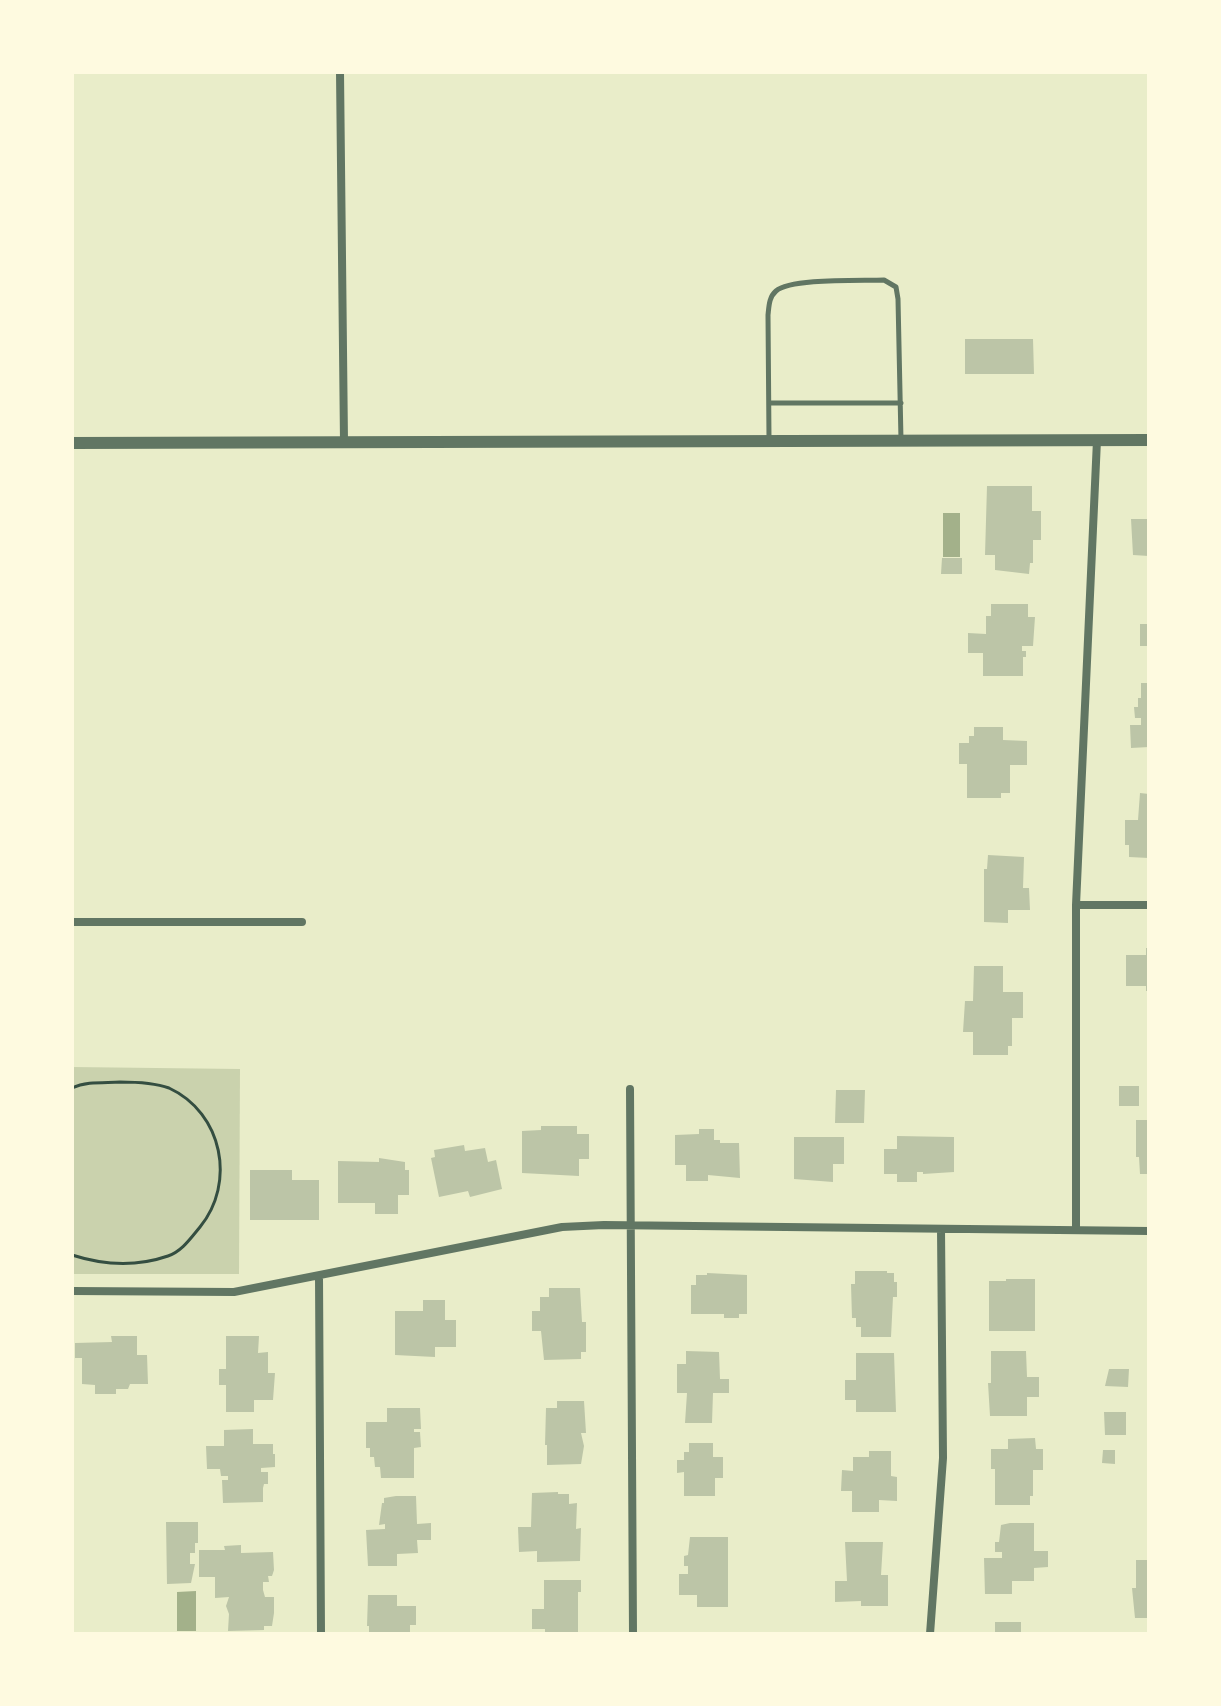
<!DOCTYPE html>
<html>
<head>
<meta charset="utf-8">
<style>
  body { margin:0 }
  #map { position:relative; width:1221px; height:1706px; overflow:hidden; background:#e9edc9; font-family:Literata,serif }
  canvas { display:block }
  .frame { position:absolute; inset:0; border:74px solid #fefae0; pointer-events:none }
</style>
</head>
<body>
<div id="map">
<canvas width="1221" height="1706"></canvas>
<div class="frame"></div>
</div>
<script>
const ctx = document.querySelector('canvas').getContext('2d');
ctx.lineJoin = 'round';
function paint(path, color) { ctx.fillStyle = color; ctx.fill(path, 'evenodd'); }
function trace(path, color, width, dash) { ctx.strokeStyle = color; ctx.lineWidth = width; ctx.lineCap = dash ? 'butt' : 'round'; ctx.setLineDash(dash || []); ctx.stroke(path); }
const green = new Path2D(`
  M72,1067L240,1069L239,1274H72Z`);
const water = new Path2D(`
  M943,513H960V557H943Z
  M196,1591V1631H177V1592Z`);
const building = new Path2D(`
  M965,339H1033L1034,374H965Z
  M987,486H1032V511H1041V540H1033V563H1030L1029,574L995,570V555H985Z
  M1131,519H1149V556L1133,555Z
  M942,558H962V574H941Z
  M991,604H1028V617H1035L1033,646H1022V651H1026V657H1023V676H983V653H968V633L986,634V616H991Z
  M1140,624H1149V646H1140Z
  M1141,683H1149V747L1131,748L1130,725H1141V718H1135L1134,707H1138V698H1141Z
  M974,727H1003V740L1027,741V765H1010V793H1001V798H967V764H959V743H969V736H974Z
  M1140,793L1149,794V858L1129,857V845H1125V820H1138Z
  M988,855L1024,857L1023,888H1029L1030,910H1008V923L984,922V869H987Z
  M1146,948H1149V991H1146V986H1126V955H1146Z
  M974,966H1003V992H1023V1018H1012V1046H1008V1055H973V1032H963L965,1001H973Z
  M1119,1086H1139V1106H1119Z
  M836,1090H865L864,1123H835Z
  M1136,1120H1149V1174H1140L1139,1157H1136Z
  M541,1126H577V1134H589V1159H579V1176L522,1173V1131L541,1130Z
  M699,1129H714V1140H720V1143H739L740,1178L708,1175V1181H686V1165H675V1135L699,1134Z
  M897,1136L954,1137V1172L923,1174V1172H917V1182H897V1174H884V1149H897Z
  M794,1137H844V1164H833V1182L794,1179Z
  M464,1145L465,1151L485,1148L488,1162L496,1160L502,1189L470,1197L468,1191L439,1197L431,1158L435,1157L434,1150Z
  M379,1158L405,1162V1170H409V1195H398V1214H375V1203H338V1161L379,1162Z
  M250,1170H292V1180H319V1220H250Z
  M855,1271H887V1273H894V1282H897V1297H893L891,1337H861V1327H856V1318H852L851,1284H855Z
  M707,1273L747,1275V1314H739V1318H724V1314H691V1285H696V1275H707Z
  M1006,1279H1035V1331H989V1281H1006Z
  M549,1288H580L582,1322H586V1352H581V1359L544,1360L541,1331H532V1311H540V1297H549Z
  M423,1300H445V1320H456V1347H435V1357L395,1355V1311H423Z
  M111,1336H137V1355H147L148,1384H130L128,1389H116V1394H95V1385L82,1384V1358H75V1343L112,1342Z
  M226,1336H259L258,1353L268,1352V1373H275L273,1400H254V1412H226V1385H219V1369H226Z
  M686,1351L719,1352L720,1379H729V1393H713L712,1423H685L687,1393H677V1364H686Z
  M991,1351H1026L1027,1377H1039V1397H1027V1416H990L988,1383H991Z
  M856,1353H894L896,1412H856V1400H845V1380H856Z
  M1109,1369H1129L1128,1387L1105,1386Z
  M557,1401H584L586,1433H581L584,1446L581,1464L547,1465V1445H545L546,1408H557Z
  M387,1408H420L421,1429H414V1432H420L421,1447L414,1448V1478H381L380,1467H375L374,1457H370V1448H366V1422H387Z
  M1104,1412H1126V1435H1105Z
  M253,1429V1444H273V1454H275V1467L261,1468V1472H268V1484H264L263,1488V1502L223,1503L222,1480H228V1476H221L220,1469H207L206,1446H224V1430Z
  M1035,1438L1036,1449H1043V1470H1033V1496H1030V1505H995V1469H991V1449H1008V1439Z
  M689,1443H713V1457H723V1478H715V1496H684V1472L677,1473V1460H684V1452H689Z
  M1103,1450H1115V1464L1102,1463Z
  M869,1451H891V1476L897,1477V1501L879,1500V1512H852V1491H841L842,1470L853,1471V1457H869Z
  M558,1492V1494H569V1504L577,1503L576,1529L581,1528L580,1561L537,1562V1551L519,1552L518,1527H531L532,1493Z
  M396,1496H416L417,1524L431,1523V1540H417L418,1553L397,1554V1566H368L366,1530L385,1529V1524L379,1525L382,1503H384V1498Z
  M166,1522H198V1543H195V1553H190V1564H195L191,1583L167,1584Z
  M1010,1523H1034V1551H1048V1567L1034,1568V1581H1012V1594H985L984,1558H1002V1552H995V1542H999L1001,1525Z
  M690,1537H728V1607H697V1595H679V1574H688V1566H684V1556L688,1555Z
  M845,1542H883L881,1575H888V1606H861V1601L835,1602V1581H847Z
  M241,1545V1553L273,1552L274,1570L272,1576H268L269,1582H263V1590L265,1597H274V1613L272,1626H264V1630L228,1631L229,1614L226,1606L229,1597L215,1598V1577H199V1550H225L224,1546Z
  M1136,1560H1149V1618H1135L1132,1588H1136Z
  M544,1580H581V1592H578V1634H545V1629H532V1609H544Z
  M368,1595H397V1606H416V1625H410V1634H369V1626H367Z
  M995,1622H1021V1634H995Z`);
const path = new Path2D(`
  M72,1088C87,1081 104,1083 120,1082C135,1082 155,1083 169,1088C223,1113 236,1183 200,1227C190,1239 182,1251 168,1256C136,1267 103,1265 72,1255`);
const service = new Path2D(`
  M769,403H901
  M769,439L768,315C769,306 769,297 776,291C791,278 861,281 884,280L896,287L898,299L901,440`);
const minor = new Path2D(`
  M340,72L344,442
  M1076,905H1149
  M72,922H302
  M630,1089L633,1634
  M1076,1230V905L1097,440
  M319,1276L321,1634
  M72,1291L234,1292L562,1227L604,1225L1149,1231
  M930,1634L943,1458L941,1229`);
const tertiary = new Path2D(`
  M72,443L1149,440`);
paint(green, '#cad2ad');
paint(water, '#a3b18a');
paint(building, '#bcc5a7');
trace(path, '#344e41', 3);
trace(service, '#617663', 5);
trace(minor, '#617663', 8);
trace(tertiary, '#617663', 12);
</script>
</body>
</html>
